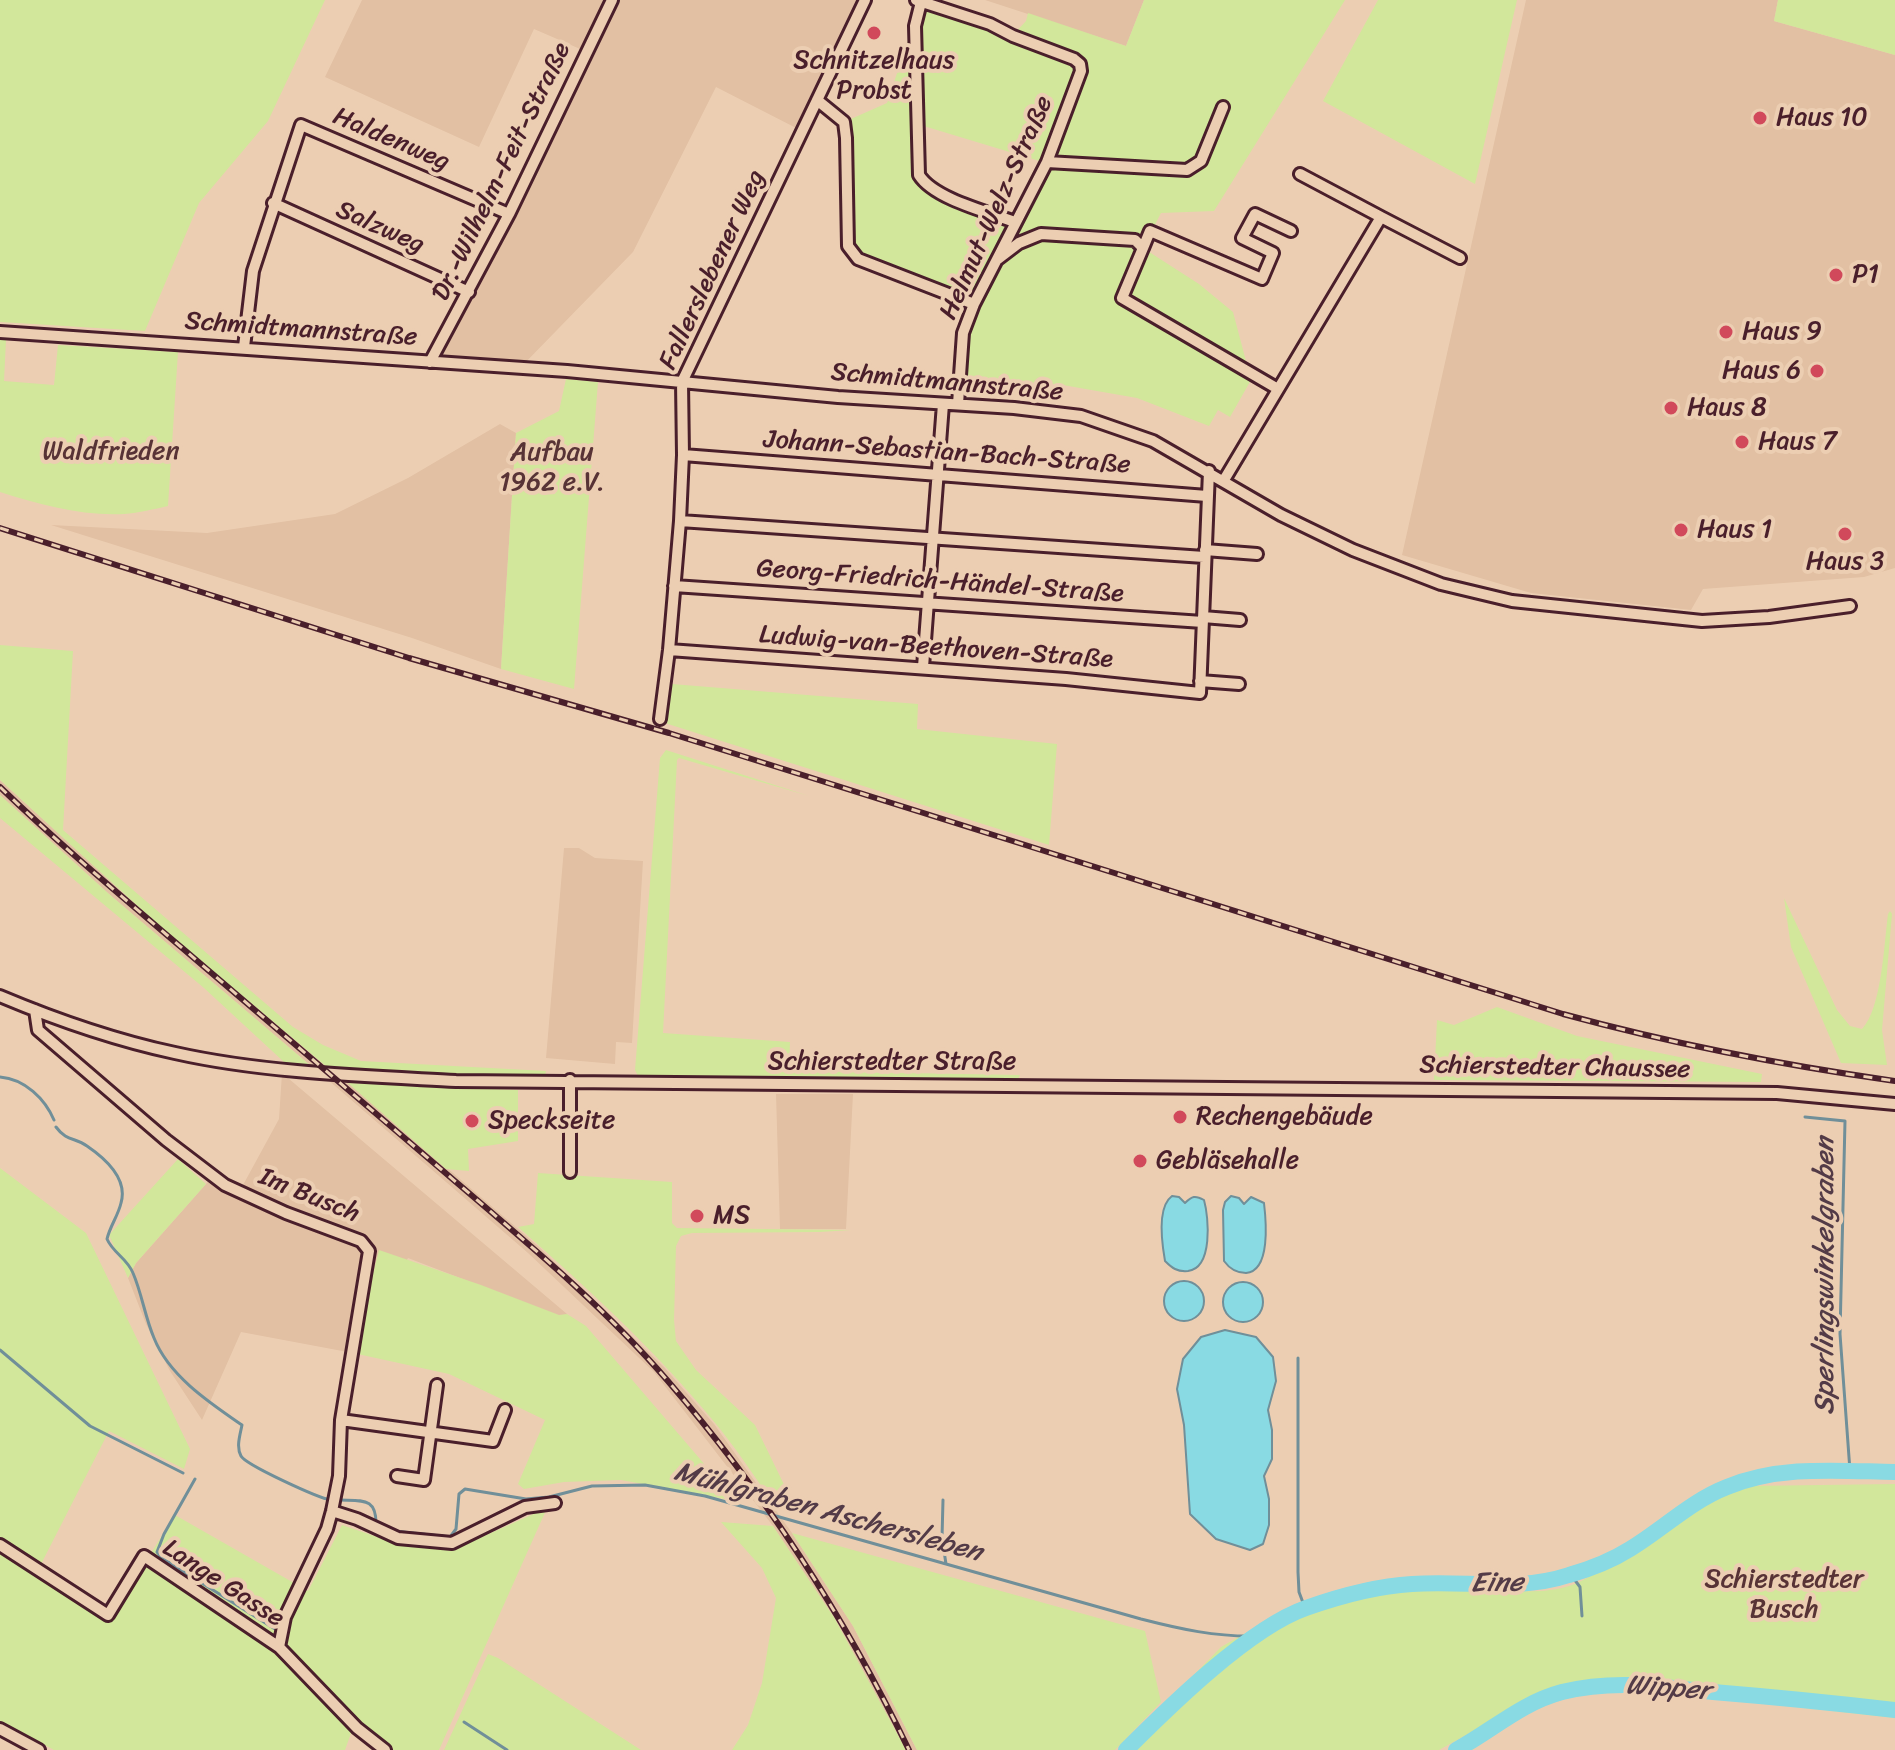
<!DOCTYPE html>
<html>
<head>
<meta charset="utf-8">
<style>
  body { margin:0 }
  canvas { display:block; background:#ecceb2 }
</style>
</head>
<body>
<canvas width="1895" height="1750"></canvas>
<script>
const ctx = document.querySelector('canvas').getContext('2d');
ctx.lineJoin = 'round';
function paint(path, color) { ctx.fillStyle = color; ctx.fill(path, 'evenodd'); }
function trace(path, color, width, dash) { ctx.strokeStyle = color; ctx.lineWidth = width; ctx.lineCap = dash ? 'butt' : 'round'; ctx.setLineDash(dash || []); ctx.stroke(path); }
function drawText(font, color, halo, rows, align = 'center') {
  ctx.font = font + ' Sriracha,sans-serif'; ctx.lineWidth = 8; ctx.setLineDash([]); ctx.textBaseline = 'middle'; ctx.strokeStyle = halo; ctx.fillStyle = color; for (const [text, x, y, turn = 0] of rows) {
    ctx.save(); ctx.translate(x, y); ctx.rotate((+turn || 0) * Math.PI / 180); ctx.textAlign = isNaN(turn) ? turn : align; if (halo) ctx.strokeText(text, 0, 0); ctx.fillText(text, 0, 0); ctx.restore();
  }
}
const built = new Path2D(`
  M362,0H873L802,131L716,87L633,252L520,368L433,366L498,248L594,55L534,29L479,147L325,77Z
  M985,0H1144L1126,46Z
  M1526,0H1778L1774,21L1895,55V568L1864,577L1703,589L1691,610L1531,593L1402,555Z
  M500,424L516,433L501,669L412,638L51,525L207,533L335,514L408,478Z
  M0,780L154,921L328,1068L311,1066L109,894L0,795Z
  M564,848H579L595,858L643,861L632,1043L616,1042L615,1064L546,1058Z
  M282,1073L567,1314L559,1316L408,1258L353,1353L241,1332L202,1420L170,1371L146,1324L128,1278L136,1263L213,1176L243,1193V1185L279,1119Z
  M327,1079L346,1081L539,1247L664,1367L714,1424L792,1533L853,1626L917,1750H906L835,1619L773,1526L654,1372L528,1253Z
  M776,1094H853L846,1229H780Z`);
const green = new Path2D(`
  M0,0H325L268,121L199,203L145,331L0,322Z
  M1144,0H1345L1214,211L1161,213L1143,248L1199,284L1233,312L1251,380L1230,417L1218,410L1209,426L1137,398L1057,384L959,392L963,333L974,304L858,259L848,246L844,122L887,103L921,2L1012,36L1026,21L1028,13L1126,46ZM917,124L1046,163L1015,222L924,183Z
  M1378,0H1517L1475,184L1323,101Z
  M1778,0H1895V55L1774,21Z
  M0,339L6,340L4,381L54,385L58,345L178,352L168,506C154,509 139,513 124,514C81,516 41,505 0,492Z
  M566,379L598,382L574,689L501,669L516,433L559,411Z
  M0,645L73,651L63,830L293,1027L323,1045L361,1061L546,1071L545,1075L460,1077L328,1068L154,921L0,780Z
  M672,684L918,704L917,729L1057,744L1049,845L668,724L666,723L668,694Z
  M666,750L809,796L679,758L677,760L663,1033L790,1042L789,1071L1020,1075L1017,1081L638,1076L635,1070L660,758Z
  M0,795L109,894L311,1066L284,1062L204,988L0,818Z
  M1784,898L1837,1010L1850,1026L1862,1029C1882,1008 1884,943 1888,914L1890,911L1892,914L1882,1030L1887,1065L1841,1063L1791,947Z
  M1497,1007L1577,1036L1762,1074L1761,1082L1434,1080L1437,1020L1454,1025Z
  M348,1083L518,1090V1141L468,1149L469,1171L446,1169Z
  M178,1159L206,1184L136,1263L128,1278L109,1235Z
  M0,1168L86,1233L190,1449L184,1469L109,1431L37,1572L110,1618L175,1515L308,1591L342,1525L395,1543L457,1548L547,1508L439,1750H391L355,1722L345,1750H54L0,1721Z
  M538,1173L672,1182V1223L677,1228L851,1230L820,1232L692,1233L681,1236L676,1246L674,1320L676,1341L696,1370L755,1425L793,1503L787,1508H777C755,1478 735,1446 711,1418C653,1348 586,1287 518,1227L534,1224Z
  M379,1250L481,1285L559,1315L567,1314L586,1326L706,1466L725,1499L621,1480L564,1482L524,1489L518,1484L545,1420L449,1374L353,1353Z
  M1895,1484V1718L1635,1689L1572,1688L1527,1701L1439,1750H1121L1221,1647C1275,1615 1360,1580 1423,1583C1465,1584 1529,1599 1569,1586C1588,1580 1604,1566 1620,1554C1664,1522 1692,1496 1747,1486Z
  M721,1522L773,1526L835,1619L906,1750H732L748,1725L762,1683L776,1598L762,1568Z
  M792,1533L1145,1631L1161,1702L1115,1750H917L853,1626Z
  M488,1654L498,1658L641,1750H444Z`);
const water = new Path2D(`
  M1172,1196L1179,1197L1185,1203C1192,1196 1195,1195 1204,1200C1209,1218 1213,1268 1188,1271C1177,1272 1172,1268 1165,1261C1162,1244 1157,1207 1172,1196Z
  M1231,1196L1239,1198L1244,1204L1251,1197L1264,1203C1266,1220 1271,1271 1246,1273C1237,1273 1229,1268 1224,1261L1223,1210L1225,1202Z
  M1164 1301a20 20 0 1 1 40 0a20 20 0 1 1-40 0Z
  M1223 1302a20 20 0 1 1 40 0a20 20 0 1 1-40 0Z
  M1225,1330L1256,1337L1273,1357L1276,1381L1268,1410L1272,1430V1459L1264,1476L1269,1499V1525L1263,1544L1250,1550L1216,1539L1190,1514L1184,1425L1177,1389L1183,1359L1201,1337Z`);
const stream = new Path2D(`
  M0,1077C25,1079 45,1099 54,1120
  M1805,1117L1845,1121L1840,1334L1850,1471
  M56,1127C67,1142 75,1137 87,1146C106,1159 128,1179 121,1203C118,1216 110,1226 107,1239C113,1253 127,1258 133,1273C142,1294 145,1317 154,1338C169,1376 210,1403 242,1425C240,1435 236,1447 241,1456C246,1465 318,1498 331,1500
  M0,1350L90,1426L183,1473
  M1298,1358V1572L1299,1592L1305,1608
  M195,1479L164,1534L157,1552L162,1558L275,1629
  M339,1500C363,1501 377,1497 376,1526
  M943,1500L942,1538L946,1564
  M394,1531L450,1537L456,1529L459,1494L465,1489L526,1499L549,1497L592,1486L645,1485L705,1496L1141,1619C1180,1629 1216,1637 1256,1636
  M1571,1575L1580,1587L1582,1616
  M464,1722L507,1750`);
const river = new Path2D(`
  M1126,1750C1169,1707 1249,1628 1306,1608C1340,1596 1377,1586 1412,1584C1466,1580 1517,1592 1569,1575C1590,1569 1611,1561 1630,1549C1663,1529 1691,1501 1727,1487C1781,1465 1838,1471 1895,1472
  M1456,1750C1493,1730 1521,1703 1562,1692C1615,1679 1661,1687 1713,1692C1774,1697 1834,1703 1895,1710`);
const minor = new Path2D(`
  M916,0L990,24L1013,36L1074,59L1080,64L1081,71L1047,162L974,304L963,333L958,404
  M921,2L915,26L919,175C934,199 988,212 1015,222
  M817,100L844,122L846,138L848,246L858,259L974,304
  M1047,162L1187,170L1201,161L1223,107
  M273,203L469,292
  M1381,217L1460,258
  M1143,248L1150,231L1262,279L1273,253L1242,238L1255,214L1291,231
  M998,259L1019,243L1041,234L1135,240L1143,248L1122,298L1278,389
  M0,332L567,371L838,397L1014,408L1081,416L1153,441L1281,515L1353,550L1441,584L1512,601L1702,621L1769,617L1850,606
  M244,347L253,271L301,125L509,214
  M430,362L509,214L612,0
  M683,455L1207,496
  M1224,480L1381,217L1300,174
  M680,521L1204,557
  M1205,550L1257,554
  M674,586L1203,622
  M1203,617L1240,620
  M669,650L1066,679L1200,693L1209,471
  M923,667L943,404
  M1200,681L1239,684
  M660,719L669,650L680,521L683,455L682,382L865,0
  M0,996C57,1020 115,1040 175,1053C264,1073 365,1076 456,1081L1777,1093L1895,1104
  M35,1010L38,1030L166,1140L225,1185L286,1213L361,1241L369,1251L341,1420L339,1476L332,1511L327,1529L285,1617L279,1647
  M570,1080V1172
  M341,1420L493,1441L505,1410
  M397,1476L424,1480L437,1385
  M332,1511L357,1519L398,1538L452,1543L525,1507L555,1503
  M0,1545L108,1615L144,1556L279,1647L357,1728L385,1750
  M0,1729L39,1750`);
const rail = new Path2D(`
  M0,528L409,658L669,733L1563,1014C1673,1044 1782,1065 1895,1081
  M0,787C58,843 120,895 181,947C268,1021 355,1096 442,1170C520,1237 600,1302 667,1380C764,1492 845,1617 909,1750`);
const markers = [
  [874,33,8,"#d1495b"],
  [1760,118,8,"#d1495b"],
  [1836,275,8,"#d1495b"],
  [1726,332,8,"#d1495b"],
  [1817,371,8,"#d1495b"],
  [1671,408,8,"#d1495b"],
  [1742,442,8,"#d1495b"],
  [1681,530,8,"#d1495b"],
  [1845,534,8,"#d1495b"],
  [1180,1117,8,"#d1495b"],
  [472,1121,8,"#d1495b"],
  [1140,1161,8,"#d1495b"],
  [697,1216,8,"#d1495b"]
];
const poiNames = [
  ["Schnitzelhaus",874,61,"center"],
  ["Probst",874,91,"center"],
  ["Haus 10",1776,118],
  ["P1",1852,275],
  ["Haus 9",1742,332],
  ["Haus 6",1801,371,"right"],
  ["Haus 8",1687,408],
  ["Haus 7",1758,442],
  ["Haus 1",1697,530],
  ["Haus 3",1845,562,"center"],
  ["Rechengebäude",1196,1117],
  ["Speckseite",488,1121],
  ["Gebläsehalle",1156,1161],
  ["MS",713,1216]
];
const streetNames = [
  ["Haldenweg",391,140,23],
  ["Dr.-Wilhelm-Feit-Straße",502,172,-64],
  ["Helmut-Welz-Straße",997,208,-66],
  ["Salzweg",380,228,24],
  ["Fallerslebener Weg",713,270,-65],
  ["Schmidtmannstraße",301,330,4],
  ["Schmidtmannstraße",947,383,5],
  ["Johann-Sebastian-Bach-Straße",947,453,4],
  ["Georg-Friedrich-Händel-Straße",940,582,4],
  ["Ludwig-van-Beethoven-Straße",936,648,4],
  ["Schierstedter Straße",892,1062],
  ["Schierstedter Chaussee",1555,1068,1],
  ["Im Busch",309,1196,22],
  ["Lange Gasse",223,1584,33]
];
const parkNames = [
  ["Waldfrieden",111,452],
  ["Aufbau",552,453],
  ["1962 e.V.",552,483],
  ["Schierstedter",1784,1580],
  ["Busch",1784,1610]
];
const waterNames = [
  ["Sperlingswinkelgraben",1826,1276,-90],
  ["Mühlgraben Aschersleben",828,1513,15],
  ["Eine",1497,1584,-1],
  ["Wipper",1668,1689,4]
];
paint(built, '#e2c0a3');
paint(green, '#d2e79b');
paint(water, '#89dae3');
trace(water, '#708f99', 2);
trace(stream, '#708f99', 3);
trace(river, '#89dae3', 16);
trace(minor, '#4a1f2b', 16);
trace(minor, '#ecceb2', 10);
trace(rail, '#4a1f2b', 6);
trace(rail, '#ecceb2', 3, [9]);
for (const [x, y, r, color] of markers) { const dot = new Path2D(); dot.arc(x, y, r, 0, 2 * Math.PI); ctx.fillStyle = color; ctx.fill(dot); trace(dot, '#ecceb2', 3); }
drawText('26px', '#4a1f2b', '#ecceb2', poiNames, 'left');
drawText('26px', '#4a1f2b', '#ecceb2', streetNames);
drawText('26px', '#583336', '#ecceb2', parkNames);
drawText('italic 28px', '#533b47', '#ecceb2', waterNames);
</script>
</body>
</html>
